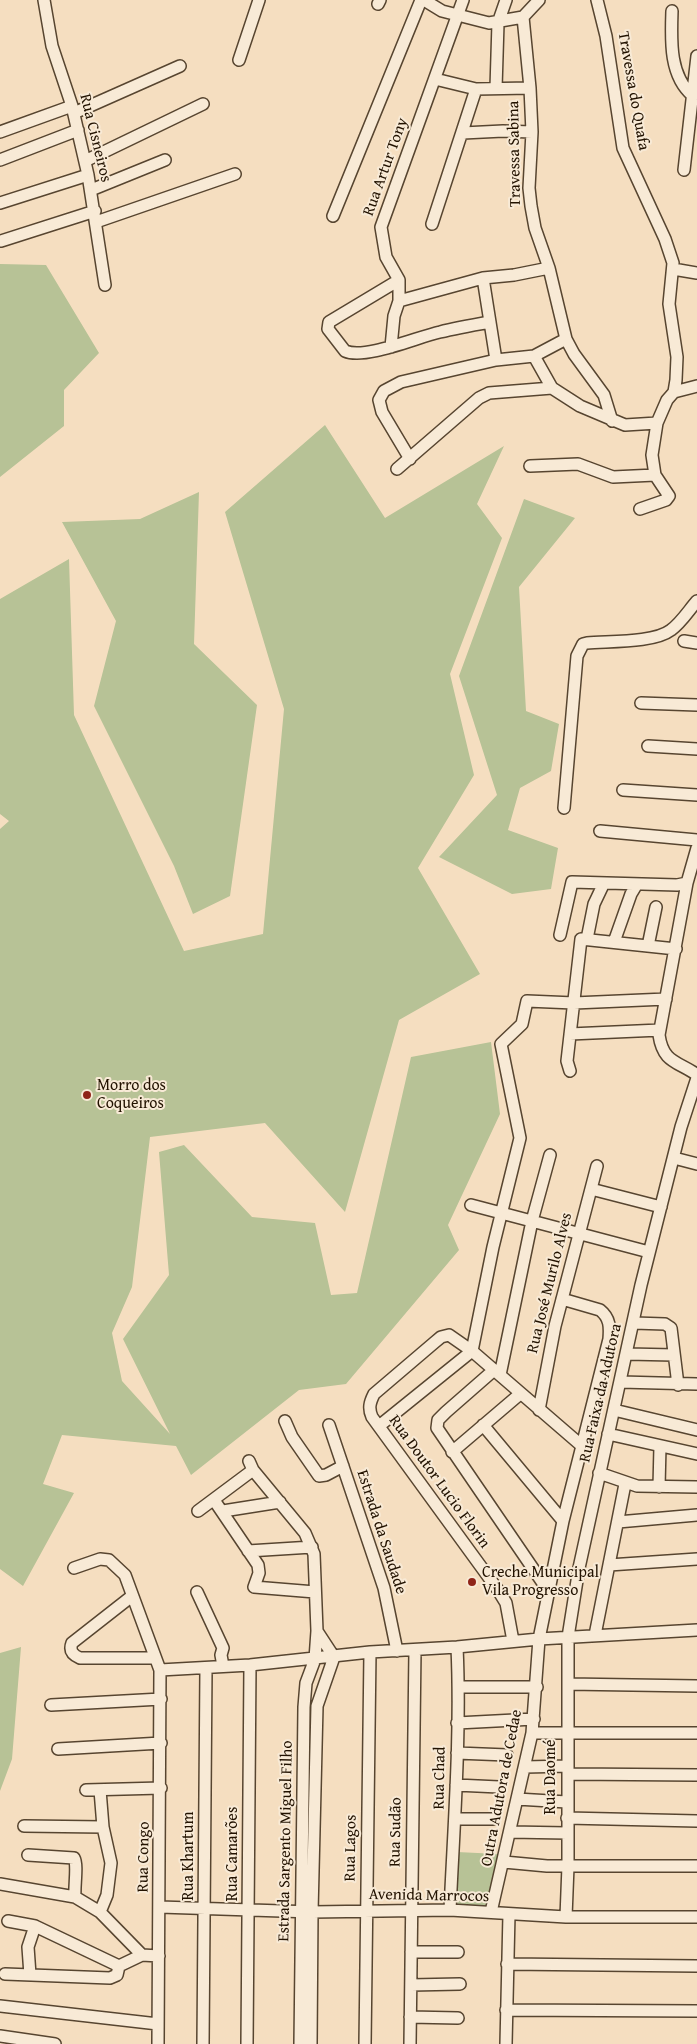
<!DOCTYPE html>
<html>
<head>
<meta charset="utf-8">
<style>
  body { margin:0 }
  canvas { display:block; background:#f5dec0 }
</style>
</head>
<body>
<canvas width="697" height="2044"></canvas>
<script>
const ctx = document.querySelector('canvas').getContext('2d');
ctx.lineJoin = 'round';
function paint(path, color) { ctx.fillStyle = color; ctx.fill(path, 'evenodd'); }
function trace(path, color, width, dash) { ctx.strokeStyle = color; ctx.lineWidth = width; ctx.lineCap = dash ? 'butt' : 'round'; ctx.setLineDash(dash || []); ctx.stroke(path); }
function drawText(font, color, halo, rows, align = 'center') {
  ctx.font = font + ' "Gentium Book Plus",serif'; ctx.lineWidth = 4; ctx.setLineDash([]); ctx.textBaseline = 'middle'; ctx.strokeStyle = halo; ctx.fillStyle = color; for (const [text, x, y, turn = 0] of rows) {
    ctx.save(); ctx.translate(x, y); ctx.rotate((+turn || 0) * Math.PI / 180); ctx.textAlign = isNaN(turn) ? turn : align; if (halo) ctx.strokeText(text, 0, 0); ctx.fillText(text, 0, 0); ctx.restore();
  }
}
const green = new Path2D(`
  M0,264L46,265L99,353L64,390V426L0,477Z
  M325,425L385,518L504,446L477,504L502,538L450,674L474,775L418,868L480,974L399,1020L345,1212L265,1123L150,1137L132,1287L112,1333L122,1381L170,1434L123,1339L169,1275L159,1152L184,1145L252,1217L315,1223L331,1295L357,1293L411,1057L491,1042L500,1114L448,1225L459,1250L346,1384L299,1390L191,1475L176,1446L62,1435L43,1484L74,1493L23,1586L0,1569V829L9,821L0,814V599L69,559L74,715L184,951L263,934L284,709L225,512Z
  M199,492L194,644L257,705L230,896L193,914L174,866L94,706L116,621L62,522L140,519Z
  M524,499L575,518L519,587L526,711L559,724L551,771L520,788L508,830L558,848L551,889L512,894L439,857L497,795L459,676Z
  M21,1647L12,1759L0,1791V1653Z
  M457,1852L498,1854L488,1907L456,1906Z`);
const minor = new Path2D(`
  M44,0L52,46L72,106L88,175L105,285
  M424,0L442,11L489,23L523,17L539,0
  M597,0L606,36L623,148L665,239L673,263L669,304L677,357L676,380L674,392L667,400L657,423L652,455L655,475L669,496L666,500L640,509
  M378,4L380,0
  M672,11C671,40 669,76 693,96
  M523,17L530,88L532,132L529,188L531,206L535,228L549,268L566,339L574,354L604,395L612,421
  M239,60L259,0
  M435,79L476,89L530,88
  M496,88L498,23L506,0
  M74,113L180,66
  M0,132L72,106
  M463,133L503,131L532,132
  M0,160L78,130
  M85,161L203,104
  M684,170L697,56
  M91,190L165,160
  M0,203L88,175
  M333,216L421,0
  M96,222L235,174
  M432,224L476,89
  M1,241L95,211
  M673,269L697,273
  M483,278L496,360
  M399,280L329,322L328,329L345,351C365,360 417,337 440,332C456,328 473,325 490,322
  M399,301L483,278L514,275L549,268
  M391,347L394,316L399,301V280L386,257L381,227L463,0
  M534,356L552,388L580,406L625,425L657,423
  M674,392L697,386
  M410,459L382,412L379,400L384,391L401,382L496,360L534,356L566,339
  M530,466L578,464L613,477L655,475
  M397,469L479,398L489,393L552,388
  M684,641L697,643
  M641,703L697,705
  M648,746L697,749
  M623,790L697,795
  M564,808L577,656L583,644L587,643C610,641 654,643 671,630C681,623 689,610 697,601
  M600,831L697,840
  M560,935L572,882L677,885L687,883L697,848
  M587,939L594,904L604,883
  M614,942L631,894L637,884
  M648,946L656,907
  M570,1034L660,1030
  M570,1071L567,1061L581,939L676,949
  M674,1158L697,1164
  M591,1189L661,1207
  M471,1205L649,1252
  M634,1323L665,1324L671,1328L678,1385
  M627,1354L674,1355
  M494,1370L446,1412L438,1420L437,1428L549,1592
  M500,1375L532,1221L550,1155
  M621,1382L697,1384
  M539,1410L555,1326L597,1166
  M614,1410L697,1430
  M285,1421L292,1437L319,1476L326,1475L343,1466
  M329,1425L384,1588L397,1651
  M483,1425L563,1521
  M379,1426L472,1351L493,1247L520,1138L501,1044L522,1024L527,1001L574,1003L666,999
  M608,1434L697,1454
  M452,1452L520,1394
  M249,1461L253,1470L305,1533L314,1554L317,1631L315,1659L306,1683L304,1707L300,2044
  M599,1473L637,1486L697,1487
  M659,1487L660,1446
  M214,1500L258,1565L259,1573L254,1587L315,1592
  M198,1511L253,1470
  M223,1511L280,1502
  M618,1522L697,1515
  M248,1551L312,1547
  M609,1565L697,1559
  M74,1568L100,1559L109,1560L125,1575L160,1670L158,2044
  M197,1592L223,1648L221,1655L223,1666
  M132,1596L72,1643C69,1651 73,1655 80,1658H155
  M595,1635L625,1484
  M513,1641L506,1603L498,1590L372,1417C368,1408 370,1402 374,1394L435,1342L441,1337L449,1335L472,1351L582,1446
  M160,1670L250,1665L370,1652L457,1647L539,1639L697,1630
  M568,1684L697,1686
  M459,1687H537
  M51,1705L161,1699
  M457,1723L534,1719
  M532,1733H697
  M58,1749L161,1743
  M457,1753L507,1755
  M525,1767L568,1766
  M569,1774L697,1775
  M456,1785L499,1787
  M86,1790L161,1788
  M517,1799L567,1802
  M567,1818L697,1821
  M455,1819H493
  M24,1826L103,1827
  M510,1832L567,1833
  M28,1855L74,1858C78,1865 74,1886 75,1897
  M504,1862L547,1866H697
  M0,1884L75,1897L100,1912L142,1955L159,1956
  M160,1907L312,1912L450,1910L566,1917H697
  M450,1910C454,1822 461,1734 457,1647
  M100,1912L107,1895L111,1863L103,1827L100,1790
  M491,1912L532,1733L539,1639L563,1521L609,1339C610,1327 610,1318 600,1310L562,1299
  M566,1917L568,1866V1637L579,1568L641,1285L681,1127L697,1078L696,1074C676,1061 663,1062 659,1035L687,883
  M8,1921L35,1926L119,1966L142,1955
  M411,1952H458
  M507,1964L697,1966
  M5,1974L110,1978L117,1975L119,1966
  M30,1975L28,1947L35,1926
  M411,1985L460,1984
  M0,2006L158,2024
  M506,2010L697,2011
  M410,2017L458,2018
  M0,2036L55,2044
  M203,2044L206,1668
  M247,2044L250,1665
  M311,2044L312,1912L317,1706L334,1657L317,1631
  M365,2044L370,1652
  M410,2044L415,1650
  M506,2044L509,1914`);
const markers = [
  [87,1095,5,"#8f2418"],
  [472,1582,5,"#8f2418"]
];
const streetNames = [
  ["Travessa do Quafa",633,91,80],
  ["Rua Cisneiros",95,138,76],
  ["Travessa Sabina",515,154,-91],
  ["Rua Artur Tony",386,167,-70],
  ["Rua José Murilo Alves",550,1283,-76],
  ["Rua Faixa da Adutora",601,1393,-77],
  ["Rua Doutor Lucio Florin",439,1482,54],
  ["Estrada da Saudade",381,1532,72],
  ["Rua Daomé",551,1777,-90],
  ["Rua Chad",440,1778,-89],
  ["Outra Adutora de Cedae",502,1788,-79],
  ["Rua Sudão",396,1832,-89],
  ["Estrada Sargento Miguel Filho",286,1841,-89],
  ["Rua Lagos",351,1848,-89],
  ["Rua Camarões",233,1854,-90],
  ["Rua Khartum",189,1856,-90],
  ["Rua Congo",144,1857,-89],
  ["Avenida Marrocos",429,1896,1]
];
const poiNames = [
  ["Morro dos",97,1086],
  ["Coqueiros",97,1104],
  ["Creche Municipal",482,1573],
  ["Vila Progresso",482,1591]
];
paint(green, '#b7c296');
trace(minor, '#574530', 14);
trace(minor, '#f8ead6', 11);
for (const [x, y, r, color] of markers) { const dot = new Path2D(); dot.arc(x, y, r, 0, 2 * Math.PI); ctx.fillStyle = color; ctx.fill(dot); trace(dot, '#f8ead6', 2); }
drawText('16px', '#221200', '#f8ead6', streetNames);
drawText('16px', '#221200', '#f8ead6', poiNames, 'left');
</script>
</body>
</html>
